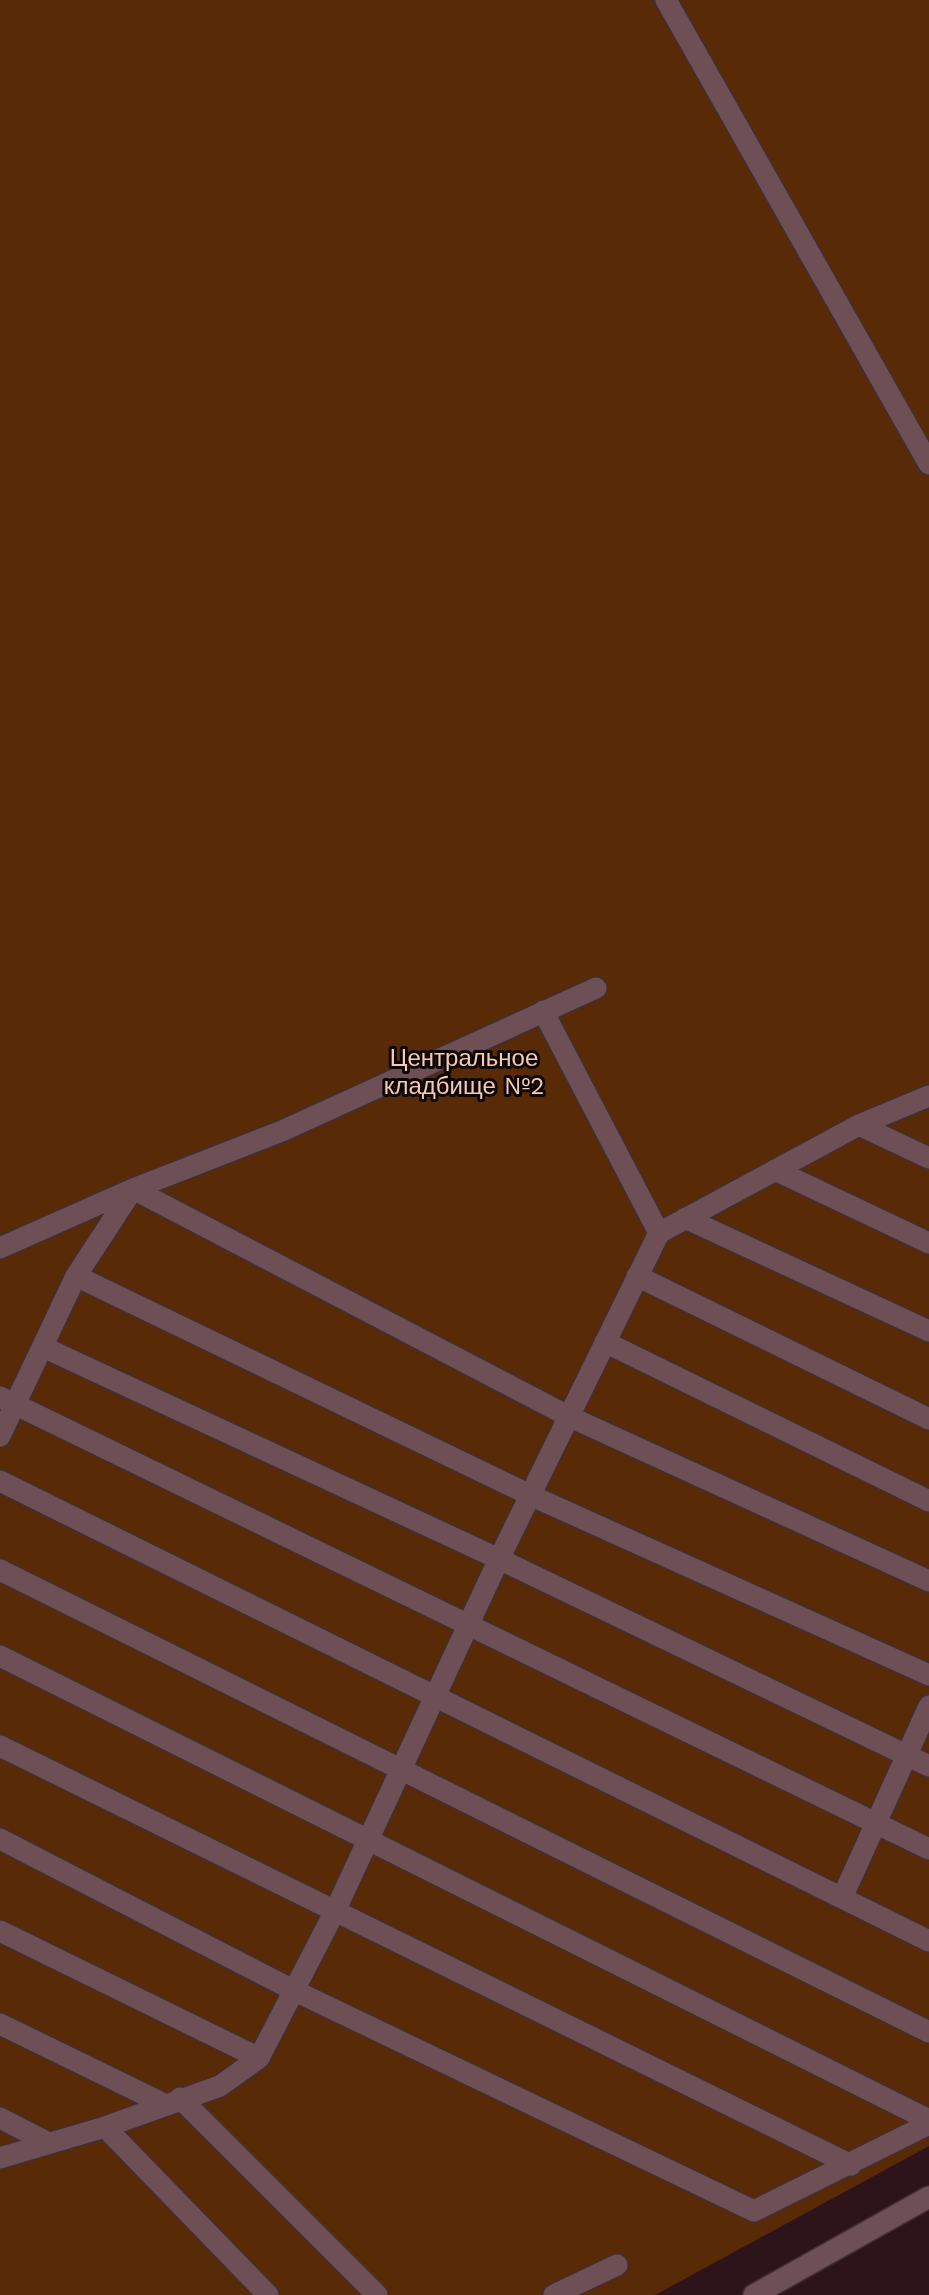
<!DOCTYPE html>
<html>
<head>
<meta charset="utf-8">
<style>
  body { margin:0 }
  canvas { display:block; background:#2d141a }
</style>
</head>
<body>
<canvas width="929" height="2295"></canvas>
<script>
const ctx = document.querySelector('canvas').getContext('2d');
ctx.lineJoin = 'round';
function paint(path, color) { ctx.fillStyle = color; ctx.fill(path, 'evenodd'); }
function trace(path, color, width, dash) { ctx.strokeStyle = color; ctx.lineWidth = width; ctx.lineCap = dash ? 'butt' : 'round'; ctx.setLineDash(dash || []); ctx.stroke(path); }
function drawText(font, color, halo, rows, align = 'center') {
  ctx.font = font + ' "Work Sans",sans-serif'; ctx.lineWidth = 6; ctx.setLineDash([]); ctx.textBaseline = 'middle'; ctx.strokeStyle = halo; ctx.fillStyle = color; for (const [text, x, y, turn = 0] of rows) {
    ctx.save(); ctx.translate(x, y); ctx.rotate((+turn || 0) * Math.PI / 180); ctx.textAlign = isNaN(turn) ? turn : align; if (halo) ctx.strokeText(text, 0, 0); ctx.fillText(text, 0, 0); ctx.restore();
  }
}
const green = new Path2D(`
  M0,0H929V2146L655,2295H0Z`);
const minor = new Path2D(`
  M666,0L929,464
  M543,1011L659,1233L859,1125L929,1096
  M859,1125L929,1158
  M775,1170L929,1243
  M685,1218L929,1331
  M0,1248L133,1189L282,1131L596,988
  M76,1276L532,1496L929,1675
  M637,1276L929,1419
  M605,1342L929,1501
  M43,1347L499,1559L929,1766
  M0,1397L929,1849
  M0,1436L76,1276L133,1189L568,1416L929,1581
  M0,1481L929,1941
  M0,1570L929,2032
  M0,1656L929,2120
  M0,1746L851,2165
  M0,1839L293,1990L754,2211L929,2124
  M842,1898L929,1706
  M0,1931L259,2058
  M0,2024L164,2104
  M180,2098L377,2295
  M0,2118L47,2142
  M105,2127L268,2295
  M0,2158L105,2127L220,2086L259,2058L335,1911L499,1559L659,1233
  M554,2295L617,2265
  M754,2295L929,2197`);
const parkNames = [
  ["Центральное",464,1059],
  ["кладбище №2",464,1087]
];
paint(green, '#582b06');
trace(minor, '#412f33', 24);
trace(minor, '#6e4f56', 21);
drawText('24px', '#f5cbb1', '#0e0506', parkNames);
</script>
</body>
</html>
